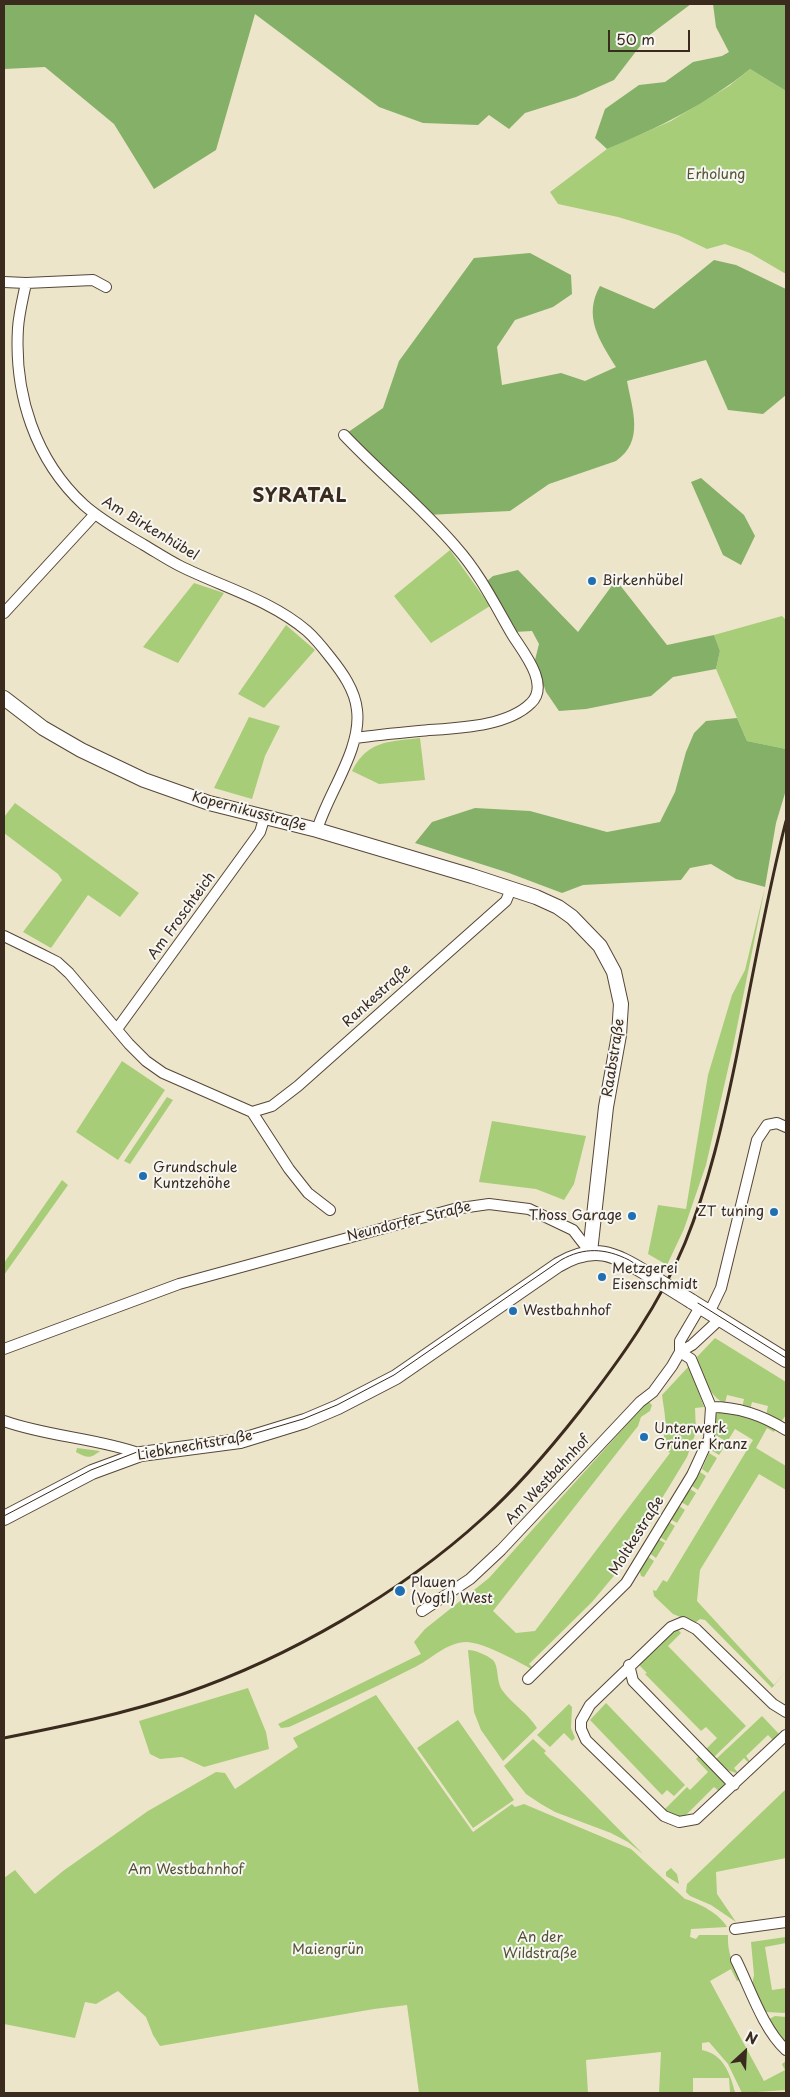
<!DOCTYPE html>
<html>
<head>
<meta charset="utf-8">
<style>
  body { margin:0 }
  #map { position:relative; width:790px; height:2097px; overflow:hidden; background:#ede5c9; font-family:"Playpen Sans",sans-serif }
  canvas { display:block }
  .frame { position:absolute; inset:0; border:5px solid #3b2a1e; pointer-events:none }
  .north { position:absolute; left:720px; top:2027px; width:50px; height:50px; -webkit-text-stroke:4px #f6f6f2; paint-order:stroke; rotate:25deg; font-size:14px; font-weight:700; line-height:20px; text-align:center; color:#3b2a1e }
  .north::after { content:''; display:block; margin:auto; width:18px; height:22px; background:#3b2a1e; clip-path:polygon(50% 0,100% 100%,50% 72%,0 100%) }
  .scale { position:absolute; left:608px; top:30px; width:82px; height:22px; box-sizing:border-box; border:2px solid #3b2a1e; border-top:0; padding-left:6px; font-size:15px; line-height:18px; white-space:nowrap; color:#3b2a1e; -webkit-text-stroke:4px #f6f6f2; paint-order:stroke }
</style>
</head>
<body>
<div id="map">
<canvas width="790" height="2097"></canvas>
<div class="frame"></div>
<div class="north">N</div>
<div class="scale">50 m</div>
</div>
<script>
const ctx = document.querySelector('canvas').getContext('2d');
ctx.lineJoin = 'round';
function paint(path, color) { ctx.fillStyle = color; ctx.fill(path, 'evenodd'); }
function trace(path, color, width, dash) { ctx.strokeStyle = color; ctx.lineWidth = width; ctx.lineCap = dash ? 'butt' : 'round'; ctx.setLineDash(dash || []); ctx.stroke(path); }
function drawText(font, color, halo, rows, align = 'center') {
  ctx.font = font + ' "Playpen Sans",sans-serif'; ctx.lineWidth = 4; ctx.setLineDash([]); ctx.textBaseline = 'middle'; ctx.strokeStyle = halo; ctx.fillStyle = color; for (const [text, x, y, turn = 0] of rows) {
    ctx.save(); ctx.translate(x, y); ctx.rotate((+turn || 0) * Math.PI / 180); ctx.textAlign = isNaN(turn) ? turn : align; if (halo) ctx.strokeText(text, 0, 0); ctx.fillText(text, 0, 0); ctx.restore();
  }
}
const green = new Path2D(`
  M750,69L786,91V274L750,253L725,244L707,249L678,235L618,217L558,204L550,192L607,149L671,121L729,86Z
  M450,550L490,606L431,643L394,596Z
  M194,583L224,593L178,663L143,647Z
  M782,616L786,620V749L747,741L716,669L720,651L714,635Z
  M286,625L315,650L264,708L238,694Z
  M249,717L280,726L265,756L252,799L214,788Z
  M420,738L425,780L379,784L352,771C368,740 388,742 420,738Z
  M15,803L139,893L120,917L88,895L51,948L23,932L62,880L58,874L4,833V817Z
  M765,887L733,1047L706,1165L684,1229L667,1265L648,1254L658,1205L686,1209L708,1075L732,995L745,970Z
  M122,1061L165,1090L118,1160L76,1132Z
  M167,1097L173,1100L130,1164L124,1161Z
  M492,1121L586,1136L574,1184L564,1200L536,1189L479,1182Z
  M62,1180L68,1185L4,1275V1263Z
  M715,1338L786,1382V1415L781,1422L766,1415L768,1406L752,1402L750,1410L742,1408L744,1399L727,1395L725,1403C710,1398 699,1372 697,1357Z
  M689,1366L704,1407L695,1408L696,1432L687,1457L618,1571L592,1602L529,1664L537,1672C521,1663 485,1643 467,1642C446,1642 431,1660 413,1668C372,1689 331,1708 289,1727L281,1728L278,1724L421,1654L414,1642L425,1629L489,1578L648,1401L652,1405L650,1411L641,1417L638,1426L493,1611L516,1633L535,1631L670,1453L661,1445C669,1428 664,1412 662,1395Z
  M719,1412L742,1415L776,1428L774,1432L767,1428L756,1448L786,1466V1490L759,1474L700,1570L697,1601L774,1685L786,1671L772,1688L705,1620L700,1619L695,1623L673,1614L654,1596L653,1590L656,1591L663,1580L667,1582L753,1440L735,1429L727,1442L714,1434L715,1416Z
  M714,1439L725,1446L719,1455L711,1450Z
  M77,1448L100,1451C90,1459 87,1458 76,1452Z
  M709,1453L717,1458L708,1473L702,1469Z
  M700,1472L706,1476L698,1490L692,1486Z
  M690,1489L696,1493L688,1506L681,1502Z
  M679,1506L685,1510L677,1523L670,1519Z
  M669,1522L675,1526L666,1541L660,1537Z
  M658,1539L665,1543L656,1558L649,1553Z
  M647,1556L654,1561L644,1577L641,1576L639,1569Z
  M675,1626L681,1633L668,1646L746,1726L713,1758L705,1750L717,1738L706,1727L701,1731L645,1674L647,1673L637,1663Z
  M468,1650C475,1650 487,1655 493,1660C499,1666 496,1681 502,1690C512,1704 528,1713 537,1728L503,1761L481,1730L474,1712Z
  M248,1688L266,1732L269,1749L204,1767L182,1757L160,1759L150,1754L139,1721Z
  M376,1695L473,1832L512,1804L515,1807L524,1804L631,1849L685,1899C699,1903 720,1914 727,1927L691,1929L690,1937L696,1939L699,1935H728C727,1951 733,1966 740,1980L737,1981L731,1969L710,1981L764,2081L785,2070L782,2064L786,2061V2090L742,2093L728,2064L709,2042L702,2043V2050C723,2054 730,2073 735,2092H730L729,2078H693V2093H659L661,2052L586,2060L588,2093H419L407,2005L374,2009L160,2046L153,2035L146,2017L118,1991L96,2004L85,2002L75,2038L4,2024V1878L15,1870L35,1894L63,1871L148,1811L216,1772L225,1773L235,1789L298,1747L293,1738Z
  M606,1703L685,1785L674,1796L667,1790L662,1795L590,1720Z
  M569,1704L572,1707L571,1728L575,1738L572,1741L564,1733L550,1747L537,1735Z
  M762,1716L780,1735L774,1741L768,1735L746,1756L751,1763L750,1764L744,1758L734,1768L739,1774L724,1769L715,1760Z
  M458,1720L514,1800L473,1828L417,1748Z
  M533,1739L546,1751L544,1753L643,1854L628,1842L611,1833L555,1812L541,1804L526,1794L504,1766Z
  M701,1754L724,1781V1788L720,1792L714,1787L684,1817C675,1818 671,1816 664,1810L687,1787L690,1790L708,1772L696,1759Z
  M786,1789V1858L716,1872L717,1894L736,1922L711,1905L690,1896L686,1892L687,1884Z
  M671,1868L677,1874L679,1884L666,1876V1872Z
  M786,1937V1943L765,1947L772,1990L786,1988V2013L766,2012L752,1985L754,1975L751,1942Z
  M775,2016L786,2017V2045L769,2019Z`);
const forest = new Path2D(`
  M4,4H691L647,37L614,80L576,97L525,113L509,129L489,115L478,125L423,123L379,107L255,14L216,150L154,189L114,124L45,67L4,69Z
  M713,4H786V91L750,69C707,104 658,128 607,149L595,138L605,109L639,85L665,82L693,62L722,56L729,52L716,27Z
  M530,253L571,275L572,294L553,307L515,320L497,347L502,385L561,373L585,381L616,367C599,340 583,316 600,286L654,309L714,260L736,265L786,289V395L763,414L728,410L706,360L627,381C632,409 645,441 616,461L549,484L510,511L427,515L344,435L383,408L399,361L474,258Z
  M701,478L744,515L755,536L741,565L723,555L691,482Z
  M518,570L578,632L616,580L667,645L714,635L720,651L716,669L673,677L651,696L586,709L559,711L546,692L535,660L539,644L532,631L514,632L486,582L493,576Z
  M737,718L747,741L786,749V790L776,823L765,887L736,879L711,864L690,868L681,880L583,885L562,893L509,873L415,843L432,822L475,808L530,811L607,832L660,822L675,792L686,752L694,733L706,721Z`);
const street = new Path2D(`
  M4,282L26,283C23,298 19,313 18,328C14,394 35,460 84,505C102,521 124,533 144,545C156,552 168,560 180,566C222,587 271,600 307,631C316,639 323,648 330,657C342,672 355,690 357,710C362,749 328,793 317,830
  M26,283L93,280L106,287
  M344,435C380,473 422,507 456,547C480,574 495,605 513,636C524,653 550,685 531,703C506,728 453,728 419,731C398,733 377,735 355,738
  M4,613L95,514
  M4,936L41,954L57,962L69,973L129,1044L146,1061L163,1073L252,1112L289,1169L308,1193L330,1210
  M117,1029L260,832L265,816
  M252,1112L272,1106L298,1086L506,901L511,889
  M709,1313L721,1288L757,1140L767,1125L777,1123L786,1127
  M4,1349L179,1284L454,1209L489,1204L529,1209L573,1230L590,1252
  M680,1352L692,1345L720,1319
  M711,1407C738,1407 764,1416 786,1430
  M4,1421C49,1437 97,1438 141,1454
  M422,1611L470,1579L501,1550L640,1402L653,1392L672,1366L680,1352V1341L700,1307
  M629,1665L633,1681L734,1785
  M528,1679L626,1583L692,1475L704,1449L709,1439L711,1407L691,1359L680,1352
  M786,1712L773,1704L696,1629L683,1622L671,1627L590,1705L581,1721V1729L586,1740L664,1816L679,1822L696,1819L786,1735
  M735,1929L786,1922
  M736,1960C750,1988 763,2029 786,2050`);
const secondary = new Path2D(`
  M4,698L43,728L81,750L144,780L209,803L317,830L472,876L536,897L558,907L572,917L600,946L614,972L621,1004L619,1035L606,1107L590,1252
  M691,1301L786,1360
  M4,1518L92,1472L141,1454L240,1441L305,1421L338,1407L396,1377L558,1265C594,1244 613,1253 646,1273`);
const tram = new Path2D(`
  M4,1516L91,1470L137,1452L239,1438L303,1419L337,1405L394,1375L561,1260C584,1247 605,1248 629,1260L786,1358`);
const rail = new Path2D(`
  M4,1738C64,1726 124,1714 183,1694C288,1658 401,1593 483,1518C519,1486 550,1449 580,1411C620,1360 660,1304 685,1243C709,1184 723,1122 736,1059C752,980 766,899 786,821`);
const secondaryBridge = new Path2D(`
  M646,1273L691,1301`);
const markers = [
  [592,581,5,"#1f6fb2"],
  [143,1176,5,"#1f6fb2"],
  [774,1212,5,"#1f6fb2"],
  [632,1216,5,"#1f6fb2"],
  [602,1277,5,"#1f6fb2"],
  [513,1311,5,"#1f6fb2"],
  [644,1437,5,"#1f6fb2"],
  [400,1591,6,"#1f6fb2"]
];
const parkNames = [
  ["Erholung",716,175],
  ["Am Westbahnhof",186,1870],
  ["An der",540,1938],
  ["Wildstraße",540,1954],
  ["Maiengrün",328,1950]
];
const streetNames = [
  ["Am Birkenhübel",150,529,31],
  ["Kopernikusstraße",249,812,15],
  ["Am Froschteich",182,916,-54],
  ["Rankestraße",377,996,-42],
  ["Raabstraße",614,1058,-81],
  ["Neundorfer Straße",409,1222,-14],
  ["Liebknechtstraße",195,1446,-10],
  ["Am Westbahnhof",548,1480,-47],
  ["Moltkestraße",637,1536,-58]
];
const poiNames = [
  ["Birkenhübel",602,581],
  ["Grundschule",153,1168],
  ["Kuntzehöhe",153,1184],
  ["ZT tuning",764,1212,"right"],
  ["Thoss Garage",622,1216,"right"],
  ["Metzgerei",612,1269],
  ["Eisenschmidt",612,1285],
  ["Westbahnhof",523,1311],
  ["Unterwerk",654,1429],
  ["Grüner Kranz",654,1445],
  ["Plauen",411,1583],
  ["(Vogtl) West",411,1599]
];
const districtNames = [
  ["SYRATAL",300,497]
];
paint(green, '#a7cd78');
paint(forest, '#85b068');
trace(street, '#564638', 12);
trace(secondary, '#564638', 16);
trace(street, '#fff', 10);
trace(secondary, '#fff', 14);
trace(tram, '#3b2a1e', 1);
trace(rail, '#3b2a1e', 3);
trace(secondaryBridge, '#564638', 16, []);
trace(secondaryBridge, '#fff', 14);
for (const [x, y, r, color] of markers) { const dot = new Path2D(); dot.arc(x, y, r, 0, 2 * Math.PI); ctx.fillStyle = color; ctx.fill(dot); trace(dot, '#f6f6f2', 2); }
drawText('14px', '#565334', '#f6f6f2', parkNames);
drawText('14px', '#3b2a1e', '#f6f6f2', streetNames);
drawText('14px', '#3b2a1e', '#f6f6f2', poiNames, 'left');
ctx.letterSpacing = '1px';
drawText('bold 19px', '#3b2a1e', '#f6f6f2', districtNames);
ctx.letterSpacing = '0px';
</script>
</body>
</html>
